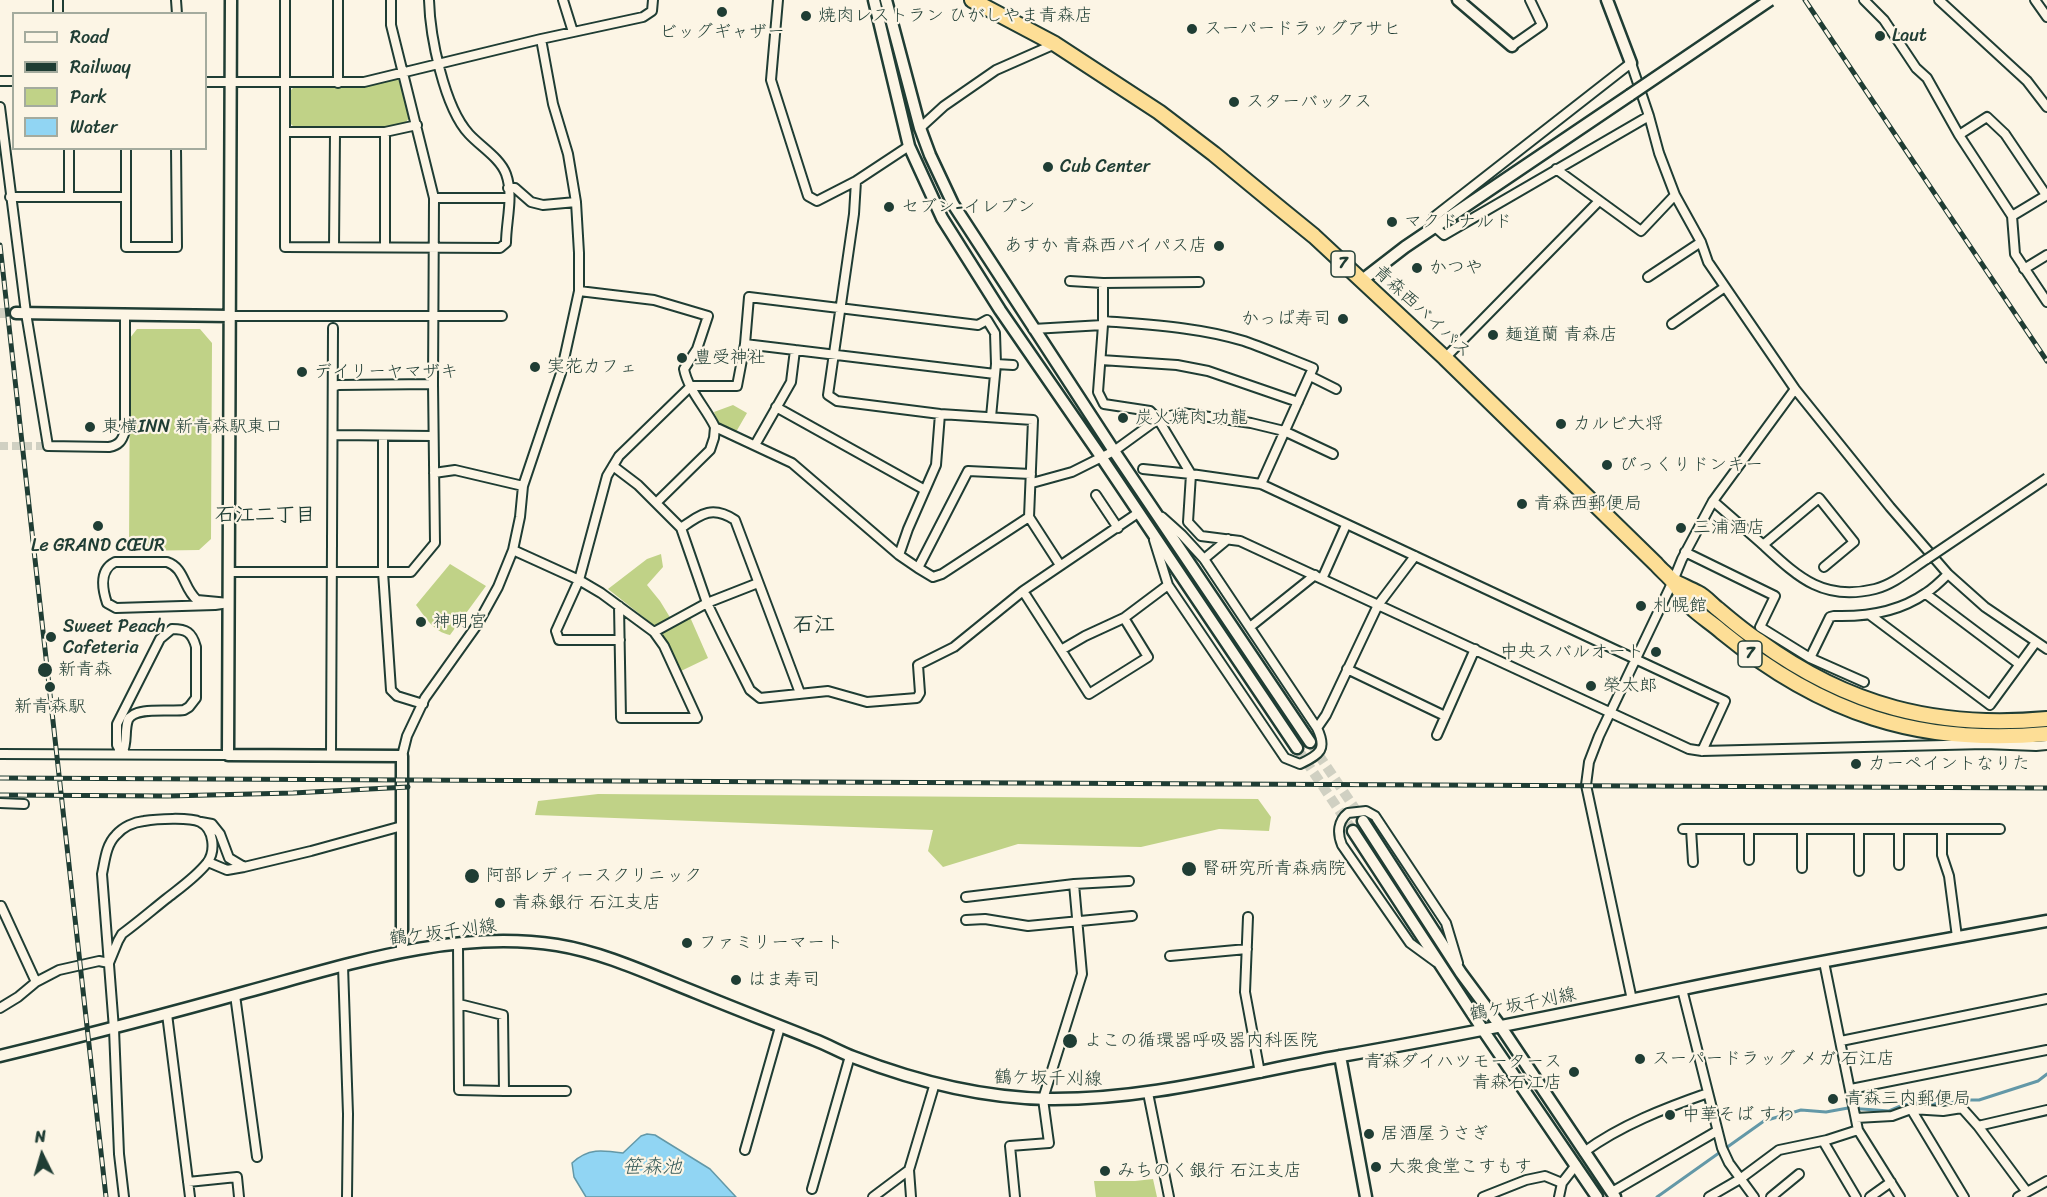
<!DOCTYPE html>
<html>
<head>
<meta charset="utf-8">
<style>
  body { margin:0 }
  #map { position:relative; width:2047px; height:1197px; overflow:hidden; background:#fcf5e5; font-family:Sriracha,sans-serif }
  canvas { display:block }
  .legend { position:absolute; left:12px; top:12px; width:195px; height:138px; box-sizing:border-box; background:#fcf5e5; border:2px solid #a4ab9e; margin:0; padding:8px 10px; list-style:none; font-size:18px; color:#1f3d34 }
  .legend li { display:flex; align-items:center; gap:12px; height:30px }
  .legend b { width:30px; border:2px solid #a4ab9e }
  .north { position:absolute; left:12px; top:1125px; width:60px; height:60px; -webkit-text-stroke:4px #fcf5e5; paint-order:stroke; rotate:355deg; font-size:16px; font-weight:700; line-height:24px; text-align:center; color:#1f3d34 }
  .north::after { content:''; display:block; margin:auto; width:21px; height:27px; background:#1f3d34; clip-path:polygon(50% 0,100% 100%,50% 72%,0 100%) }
</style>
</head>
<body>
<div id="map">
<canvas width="2047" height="1197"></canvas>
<ul class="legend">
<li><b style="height:8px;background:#fcf5e5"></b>Road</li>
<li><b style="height:8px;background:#1f3d34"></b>Railway</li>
<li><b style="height:16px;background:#c0d287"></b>Park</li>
<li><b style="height:16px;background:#91d5f3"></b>Water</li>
</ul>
<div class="north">N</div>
</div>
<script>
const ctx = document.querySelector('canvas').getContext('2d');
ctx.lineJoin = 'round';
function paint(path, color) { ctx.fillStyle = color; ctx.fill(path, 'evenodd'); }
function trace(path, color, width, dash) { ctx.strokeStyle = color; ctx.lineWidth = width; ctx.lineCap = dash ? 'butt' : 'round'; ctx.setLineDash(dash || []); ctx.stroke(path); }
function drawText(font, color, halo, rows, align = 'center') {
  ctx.font = font + ' Sriracha,"Klee One",sans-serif'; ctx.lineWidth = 4.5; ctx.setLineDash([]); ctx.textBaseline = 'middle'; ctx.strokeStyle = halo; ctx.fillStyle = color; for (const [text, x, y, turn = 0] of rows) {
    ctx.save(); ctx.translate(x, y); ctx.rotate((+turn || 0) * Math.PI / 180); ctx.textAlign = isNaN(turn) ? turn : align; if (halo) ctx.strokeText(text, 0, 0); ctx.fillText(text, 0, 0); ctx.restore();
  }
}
const green = new Path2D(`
  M397,79L401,82L410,117L406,122L385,128H295L290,123L289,92L295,86H362Z
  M137,329H200L212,343L211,539L199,550L129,551L130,338Z
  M733,405L747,413L736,432L719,424L714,412Z
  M661,554L663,567L647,585L660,601L671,619L656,627L608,589L647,559Z
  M450,564L486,586L450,635C434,632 425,617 416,605Z
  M690,617L708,658L681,671L661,632Z
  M598,794L1258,799L1271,817L1269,831L1219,829L1141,847L1018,844L943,867L928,851L933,830L535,815L538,801Z
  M1153,1179L1157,1197H1096L1094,1181H1135Z`);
const water = new Path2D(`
  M647,1134L655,1135L710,1169L736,1197H586L574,1177L572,1163C588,1148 602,1150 623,1153L641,1136Z`);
const stream = new Path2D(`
  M1657,1197L1764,1121L1801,1110L1826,1112L1848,1108L1889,1111L1903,1105L1916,1103L1944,1104L1966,1100H1979L2038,1081L2047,1074`);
const streetTunnel = new Path2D(`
  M0,446H48`);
const secondaryTunnel = new Path2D(`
  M0,313H16
  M1310,742L1362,819
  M1297,748L1353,831`);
const street = new Path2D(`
  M176,0L177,14
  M285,0V247L500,248L506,243C506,221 514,196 506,174C500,158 481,147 469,134C444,107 430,36 429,0
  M563,0L573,32
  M778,0L771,80L808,196L817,201L856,181
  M1864,0L1884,20L1916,68L1927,78L1959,135L2012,216
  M1939,0L2027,81L2047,107
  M2035,0L2047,17
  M58,14V0
  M1512,46L1542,25L1530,0
  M0,81H14
  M206,82H364L541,39
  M338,83V0
  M0,107L26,313L48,446L109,447C119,445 122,441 125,431V314
  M1649,116L1444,235L1435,227L1434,217L1631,63L1649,116L1659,153L1675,195L1701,242L1708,262L1795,389L1890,507L1948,574L1985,607L2047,649
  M920,128L944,106L996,70L1055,44
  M285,132H385L417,125
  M1959,135L1987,117L2005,134L2046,195
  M909,146L856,181L854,214L828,395L837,401L940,414L1033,420L1029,517L1060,565
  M126,148V247H177L176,148
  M1556,169L1641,231L1675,195
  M508,188H515L531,202L543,205L576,202
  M2047,195L2012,216L2015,254L2047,302
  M10,197H126
  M69,197V148
  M434,198H508
  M334,247L335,133
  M385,247V132
  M2024,269L2047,255
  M1648,277L1701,242
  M1070,281L1103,283L1199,282
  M1103,283V325L1098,392L1104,404L1150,411L1158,419L1191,474L1188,522L1201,536L1240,541L1689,749L1702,751L1985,744L2036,746L2047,745
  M579,291L654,300L708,316L697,349L684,369C688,390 706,408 715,427L792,463L899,555L918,568L968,471L1031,474
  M230,316H502
  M1103,321C1151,325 1198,327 1244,341C1267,349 1290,359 1313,368L1261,484
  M1672,324L1725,287
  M1033,329L1103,325
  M745,344L995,374
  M1445,358L1599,201
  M1101,360L1177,365L1208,371L1298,402
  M996,364L1013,365
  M1310,376L1336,389
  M333,387L338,385L433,384
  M776,407L925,490
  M334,435L433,436
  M383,436V572L391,690L397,696L423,704
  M755,445L791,382L795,350
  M613,466L638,485L681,528L707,603L723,636L750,690L760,698L828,691L867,702L917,698L920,693L918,665L954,647L1023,591L1138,513
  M1143,469L1191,474L1261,484L1725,701L1702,751
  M434,473L455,470L523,486
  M1032,483L1072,472L1114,451L1158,419L1182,413L1251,423L1284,431L1333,454
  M1096,495L1118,528
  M1713,501C1729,515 1745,529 1761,543C1797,576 1822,602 1875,589C1894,584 1910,570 1927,559
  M656,503L710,450L714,438L715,427
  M681,528C701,514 712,505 735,520L800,693
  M1154,540L1168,585L1285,758L1300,764C1321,754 1327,749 1317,728L1204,559L1182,535L1162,517
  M1763,545L1819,498L1854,542L1824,567
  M513,550L579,580L601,593L654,632L664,646L697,718H621L619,606
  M1685,552L1775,596L1760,627L1810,658L1864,682
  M899,555L908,529L936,465L940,414
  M1204,559L1228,539
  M115,562H167C185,568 183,588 197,600L229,603L215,605L116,608L107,603C102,588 99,570 115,562Z
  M918,568L933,577L942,574L1029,517
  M229,572H411L435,543L433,384L434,198L391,25V0
  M1322,579L1346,525
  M1023,591L1061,650L1085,636L1124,618L1168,585
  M1926,594L2019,664
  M1870,615L1990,705L2036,642
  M1250,627L1315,575
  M172,629C186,629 192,632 196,647V698L189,707L184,710C171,712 134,706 128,720C124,731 128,742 122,754L117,745V724L160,639Z
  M654,632L707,603L758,583
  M620,640H559L556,631L579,580L607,476L619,456L691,386H737L745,344L749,297L978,325L987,320L995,333L996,364L991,417
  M1061,650L1089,694L1148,657L1124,618
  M1810,658L1830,617L1834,616C1866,617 1899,612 1926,593C1934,588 1941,581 1948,574
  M1347,669L1445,716
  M1317,728L1326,715L1378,605L1415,556
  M1437,735L1475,649
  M0,754L228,755
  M331,755L333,328
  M402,756L407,736L425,698L477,625L498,587L513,550L520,517L523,486L561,373L574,314L579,291V253L576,202L568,154L553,104L541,39L643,17L652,11L653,0
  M0,803L24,804
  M201,822L212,824L220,834L229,858L244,867
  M1683,829H2000
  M1691,829L1693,862
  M1802,829V868
  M1899,829V865
  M1942,829V855L1949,876L1957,937
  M1749,860V829
  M208,862L227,870L244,867L311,851L402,826
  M1859,871V829
  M966,897L1074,884L1129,881
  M1,906L36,982
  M1248,917L1245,992L1260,1073
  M966,920L985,919L1028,926L1132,916
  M458,944L459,1090L504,1091L503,1015L459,1004
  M1170,956L1247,949
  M1436,962L1410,943L1342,845C1337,833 1338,821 1348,813L1366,811L1375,816L1446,923L1458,963
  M1824,962L1858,1130L1900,1197
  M109,963L118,941L122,934C137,923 151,911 166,899C180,888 196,877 207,863C216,851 214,829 200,822C190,817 156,819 144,821C134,822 123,827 116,835C106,845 105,860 102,874L114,1029L119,1154L124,1197
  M343,966L348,1114L347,1197
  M1682,989L1722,1148L1729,1163L1754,1197
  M235,995L257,1157
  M1632,1000L1586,785L1589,762L1599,736L1673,581L1682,559L1713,501L1795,389
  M0,1008L18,997L36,982L59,970L99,961L109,963
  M167,1014L190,1197
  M1841,1041L2047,999
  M1851,1089L2047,1050
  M504,1091H566
  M1148,1093L1169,1197
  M1911,1109L1943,1111L1962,1108L1978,1126L2047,1110
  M1856,1118L1892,1116L1911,1109L1964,1197
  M1978,1126L2027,1192
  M1823,1141L1856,1197
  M745,1150L780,1027
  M1584,1152C1621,1125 1665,1108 1708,1093
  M909,1170L911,1197
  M188,1182L237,1177L239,1197
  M812,1189L850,1056
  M1612,1192L1717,1131
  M873,1197L909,1170L935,1083
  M1015,1197L1010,1146L1049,1143L1043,1099L1082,974L1074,884
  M1483,1197L1526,1180L1545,1176L1562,1183
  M1559,1197L1562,1183L1576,1165
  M1709,1197L1740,1179L1779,1150L1827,1140L1858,1130
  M1771,1197L1799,1174
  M1870,1197L1891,1182
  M2018,1197L2047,1181`);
const secondary = new Path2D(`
  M231,0L228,755L402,756V952
  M874,0L909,146L942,218L1000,310L1102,458L1297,748
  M886,0L920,128L930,155L953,204L1114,451L1310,742
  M1458,0L1512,46
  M1607,0L1631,63
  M1361,281L1405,247L1630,95
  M16,313L230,316
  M1363,821L1461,973L1501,1027L1615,1197
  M1353,831L1483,1030L1597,1197
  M0,1056C82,1036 164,1015 246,992C346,965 452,929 557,945C606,953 651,975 697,993C736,1009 775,1024 815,1040C828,1045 840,1052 853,1057C915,1081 982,1098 1049,1099C1148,1100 1244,1073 1341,1056C1456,1036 1569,1013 1683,989C1804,964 1926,943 2047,921
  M1340,1056L1366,1197`);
const highway = new Path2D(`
  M972,0L1055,44L1159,112L1214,154L1282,210L1314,236L1445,358L1656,564C1662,571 1670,577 1675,584C1680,591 1684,600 1690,606C1700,616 1712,623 1722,632C1821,713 1919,746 2047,734
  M1673,581C1681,585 1690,589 1698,593C1706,597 1712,605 1719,610C1732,621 1745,632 1759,641C1848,706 1937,729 2047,719`);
const rail = new Path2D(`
  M1805,0L2047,361
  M0,245L106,1197
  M0,778L2047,788
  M0,795L168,796L293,793L408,787`);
const streetBridge = new Path2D(`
  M1927,559L2047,478`);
const secondaryBridge = new Path2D(`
  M1630,95L1770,0`);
const markers = [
  [722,12,6,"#1f3d34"],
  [806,16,6,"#1f3d34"],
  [1192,29,6,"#1f3d34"],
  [1880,36,6,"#1f3d34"],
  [1234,102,6,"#1f3d34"],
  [1048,167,6,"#1f3d34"],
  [889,207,6,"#1f3d34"],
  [1392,222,6,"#1f3d34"],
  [1219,246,6,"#1f3d34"],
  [1417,268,6,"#1f3d34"],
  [1343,319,6,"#1f3d34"],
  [1493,335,6,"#1f3d34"],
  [682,358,6,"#1f3d34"],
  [535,367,6,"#1f3d34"],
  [302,372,6,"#1f3d34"],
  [1123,418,6,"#1f3d34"],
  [1561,424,6,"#1f3d34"],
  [90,427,6,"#1f3d34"],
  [1607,465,6,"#1f3d34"],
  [1522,504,6,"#1f3d34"],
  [98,526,6,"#1f3d34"],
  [1681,528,6,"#1f3d34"],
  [1641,606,6,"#1f3d34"],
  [421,622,6,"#1f3d34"],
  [51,637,6,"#1f3d34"],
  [1656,652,6,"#1f3d34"],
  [45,670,8,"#1f3d34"],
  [1591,686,6,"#1f3d34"],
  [50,687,6,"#1f3d34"],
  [1856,764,6,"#1f3d34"],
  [1189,869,8,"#1f3d34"],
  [472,876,8,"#1f3d34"],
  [500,903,6,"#1f3d34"],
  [687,943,6,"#1f3d34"],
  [736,980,6,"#1f3d34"],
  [1070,1041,8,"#1f3d34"],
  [1640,1059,6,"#1f3d34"],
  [1574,1072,6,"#1f3d34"],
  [1833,1099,6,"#1f3d34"],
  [1670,1115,6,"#1f3d34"],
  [1369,1134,6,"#1f3d34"],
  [1376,1167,6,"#1f3d34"],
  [1105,1171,6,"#1f3d34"]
];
const shields = [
  [1343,264,24],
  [1750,654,24]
];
const shieldNames = [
  ["7",1343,264],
  ["7",1750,654]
];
const poiNames = [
  ["焼肉レストラン ひがしやま青森店",818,16],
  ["スーパードラッグアサヒ",1204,29],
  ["ビッグギャザー",722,32,"center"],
  ["Laut",1892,36],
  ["スターバックス",1246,102],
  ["Cub Center",1060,167],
  ["セブン-イレブン",901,207],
  ["マクドナルド",1404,222],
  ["あすか 青森西バイパス店",1207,246,"right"],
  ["かつや",1429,268],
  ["かっぱ寿司",1331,319,"right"],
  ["麺道蘭 青森店",1505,335],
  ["豊受神社",694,358],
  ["実花カフェ",547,367],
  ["デイリーヤマザキ",314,372],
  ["炭火焼肉 功龍",1135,418],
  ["カルビ大将",1573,424],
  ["東横INN 新青森駅東口",102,427],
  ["びっくりドンキー",1619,465],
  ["青森西郵便局",1534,504],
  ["三浦酒店",1693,528],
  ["Le GRAND CŒUR",98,546,"center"],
  ["札幌館",1653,606],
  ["神明宮",433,622],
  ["Sweet Peach",63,627],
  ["Cafeteria",63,648],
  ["中央スバルオート",1644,652,"right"],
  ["新青森",58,670],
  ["榮太郎",1603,686],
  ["新青森駅",50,707,"center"],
  ["カーペイントなりた",1868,764],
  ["腎研究所青森病院",1202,869],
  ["阿部レディースクリニック",486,876],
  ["青森銀行 石江支店",512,903],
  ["ファミリーマート",699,943],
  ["はま寿司",748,980],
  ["よこの循環器呼吸器内科医院",1084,1041],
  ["スーパードラッグ メガ 石江店",1652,1059],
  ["青森ダイハツモータース",1562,1062,"right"],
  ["青森石江店",1562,1083,"right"],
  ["青森三内郵便局",1845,1099],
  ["中華そば すわ",1682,1115],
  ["居酒屋うさぎ",1381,1134],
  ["大衆食堂こすもす",1388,1167],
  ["みちのく銀行 石江支店",1117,1171]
];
const streetNames = [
  ["青森西バイパス",1422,312,43],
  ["鶴ケ坂千刈線",443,933,-7],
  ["鶴ケ坂千刈線",1523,1005,-11],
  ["鶴ケ坂千刈線",1048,1079,1]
];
const neighbourhoodNames = [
  ["石江二丁目",265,516]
];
const waterNames = [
  ["笹森池",652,1168]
];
const quarterNames = [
  ["石江",814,626]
];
paint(green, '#c0d287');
paint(water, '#91d5f3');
trace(water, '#6398a7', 1.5);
trace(stream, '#6398a7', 3);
trace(streetTunnel, '#d0d0c2', 8, [8, 4]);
trace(secondaryTunnel, '#d0d0c2', 10, [10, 5]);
trace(street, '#1f3d34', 12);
trace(secondary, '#1f3d34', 15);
trace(highway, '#1f3d34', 18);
trace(street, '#fcf5e5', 8);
trace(secondary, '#fcf5e5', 10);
trace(highway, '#fdde96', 14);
trace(rail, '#1f3d34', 5);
trace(rail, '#fcf5e5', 3, [9]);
trace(streetBridge, '#1f3d34', 12, []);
trace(secondaryBridge, '#1f3d34', 15, []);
trace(streetBridge, '#fcf5e5', 8);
trace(secondaryBridge, '#fcf5e5', 10);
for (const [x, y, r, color] of markers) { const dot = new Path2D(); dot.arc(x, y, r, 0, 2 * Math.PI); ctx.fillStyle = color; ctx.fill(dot); trace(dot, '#fcf5e5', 2); }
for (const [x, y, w] of shields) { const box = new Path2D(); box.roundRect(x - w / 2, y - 13, w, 26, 4.5); ctx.fillStyle = '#fcf5e5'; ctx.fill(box); trace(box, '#1f3d34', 1.5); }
drawText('bold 16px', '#1f3d34', null, shieldNames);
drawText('18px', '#1f3d34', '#fcf5e5', poiNames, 'left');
drawText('18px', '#1f3d34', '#fcf5e5', streetNames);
drawText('bold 20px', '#1f3d34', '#fcf5e5', neighbourhoodNames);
drawText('italic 20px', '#365b5a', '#fcf5e5', waterNames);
drawText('bold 21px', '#1f3d34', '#fcf5e5', quarterNames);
</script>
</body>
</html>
